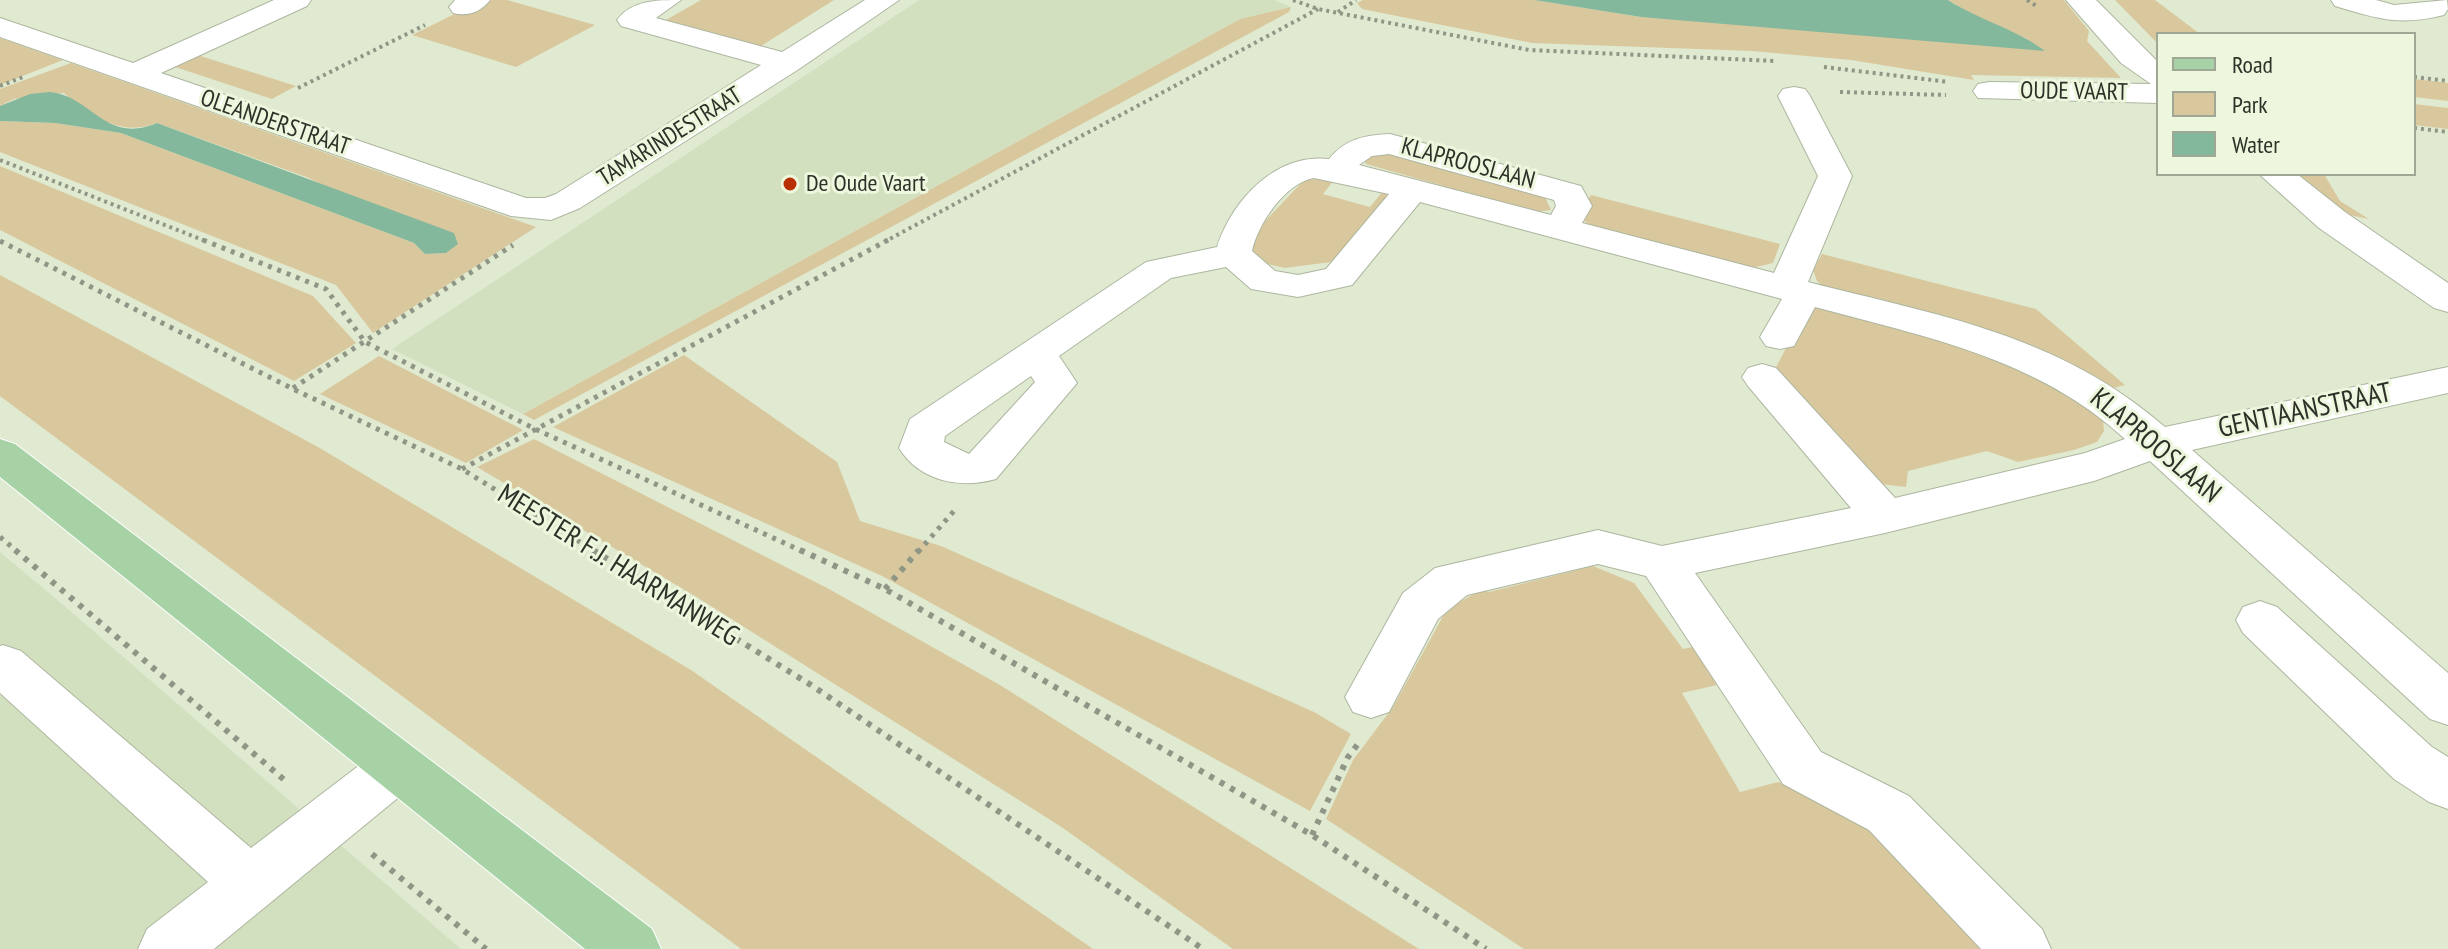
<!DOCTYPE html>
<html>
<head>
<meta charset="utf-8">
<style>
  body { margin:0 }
  #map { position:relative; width:2448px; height:949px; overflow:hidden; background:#e0ead1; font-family:"PT Sans Narrow",sans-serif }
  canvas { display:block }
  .legend { position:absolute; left:2156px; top:32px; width:260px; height:144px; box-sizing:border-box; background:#edf7de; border:2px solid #a0a895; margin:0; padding:10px 14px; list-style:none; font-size:24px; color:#2d3128 }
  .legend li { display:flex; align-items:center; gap:16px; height:40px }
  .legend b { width:40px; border:2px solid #a0a895 }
</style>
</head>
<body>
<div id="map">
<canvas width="2448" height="949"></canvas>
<ul class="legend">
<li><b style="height:10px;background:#a7d2a6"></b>Road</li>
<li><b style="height:22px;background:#d9c89d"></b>Park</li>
<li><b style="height:22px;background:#84b89d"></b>Water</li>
</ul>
</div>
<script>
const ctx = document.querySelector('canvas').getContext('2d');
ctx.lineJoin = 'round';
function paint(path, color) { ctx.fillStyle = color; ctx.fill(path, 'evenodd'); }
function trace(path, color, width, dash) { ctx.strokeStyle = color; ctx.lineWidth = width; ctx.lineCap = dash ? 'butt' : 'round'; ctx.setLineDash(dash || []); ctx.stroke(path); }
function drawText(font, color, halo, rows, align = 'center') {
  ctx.font = font + ' "PT Sans Narrow",sans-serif'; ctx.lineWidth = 6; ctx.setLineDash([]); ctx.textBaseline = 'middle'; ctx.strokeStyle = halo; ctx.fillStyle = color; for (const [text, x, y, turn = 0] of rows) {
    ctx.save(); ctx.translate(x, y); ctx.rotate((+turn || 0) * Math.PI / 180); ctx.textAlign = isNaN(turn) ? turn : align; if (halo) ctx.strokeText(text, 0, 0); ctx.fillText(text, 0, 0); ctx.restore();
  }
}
const built = new Path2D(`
  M919,0H1274L1291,7L1240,19L523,414L392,349Z
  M0,552L61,603L461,949H0Z`);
const green = new Path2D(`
  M483,0H507L595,25L516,67L412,35Z
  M701,0H834L761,46L666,20Z
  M1363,0H1534L1641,17L2028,39L1985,22L1948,0H2064L2089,31L2087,41L2121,78L1971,75L1974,80L1851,60L1752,51L1532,43L1362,9L1357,3Z
  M2115,0H2155L2200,34H2158V44Z
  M1291,7L1289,12L534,420L523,414L1240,19Z
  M0,38L63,60L0,85Z
  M194,54L296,86L272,99L169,65Z
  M71,63L536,227L373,333L336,285L0,152V121L55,123L121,133L414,243L425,254L446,253L309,178L157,123C122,137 90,117 64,93L14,99L0,106V89Z
  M2414,79L2448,83V101L2414,97Z
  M2414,104L2448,108V129L2414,125Z
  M1381,151L1544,195L1551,210L1535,212L1366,164L1364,159Z
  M0,166L313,296L356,343L294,381L0,230Z
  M2288,174H2324L2340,201L2369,219L2340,213Z
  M1336,178L1323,194L1370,207L1383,191L1390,199L1347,253L1331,262L1285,268L1267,264L1247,247L1249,238L1304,180Z
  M1591,195L1780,244L1773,263L1752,268L1593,227L1583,220L1584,206Z
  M1822,254L2036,309L2125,385L2110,389L2039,348L1828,291L1817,281L1813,270Z
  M0,275L318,447L691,670L1093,949H741L0,396Z
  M1809,304C1910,333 2020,350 2103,419L2104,431L2097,442L2074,450L2018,462L1987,451L1908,471L1906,487L1871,483L1771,377Z
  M684,355L837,462L860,521L941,546L1314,712L1351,734L1310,811L882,576L553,427Z
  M379,356L523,430L466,463L320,394Z
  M534,439L829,589L1000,685L1419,949H1233L1060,826L698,598L477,467Z
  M1593,566L1634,583L1683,649L1692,647L1717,685L1682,693L1740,792L1778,782L1830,801L1874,833L1983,949H1524L1326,819L1353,760L1393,707L1447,609L1483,589L1489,592Z`);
const water = new Path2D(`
  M1534,0H1948C1979,20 2016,29 2045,51L1641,17Z
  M50,92C92,96 105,145 157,123L454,233L458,244L446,253L425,254L414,243L121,133L55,123L0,121V106L30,94Z`);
const pathFar2 = new Path2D(`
  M1293,0L1318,9L1529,50L1775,61
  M2027,0L2038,7
  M1338,12L1356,0
  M1824,67L1949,82
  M2414,77L2448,81
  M0,86L23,77
  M298,88L425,25
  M1840,92L1946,95
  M2414,128L2448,132
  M0,160L208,242
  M884,242L1318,9`);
const pathFar1 = new Path2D(`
  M203,240L326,289L365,342L535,429L804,552
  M0,241L293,389L462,469L596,552
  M293,388L513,245
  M462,469L888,240
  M0,537L18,552
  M918,552L954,511`);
const path = new Path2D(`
  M15,550L288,783
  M593,550L811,685L1203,949
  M800,550L885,589L1312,835L1486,949
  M885,589L919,550
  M1312,835L1348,757L1358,744
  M372,854L486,949`);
const minor = new Path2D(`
  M274,0H311L307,6L161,73L526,198H545L556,194L761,65L621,26L617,20C631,0 658,0 681,0L656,18L782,52L865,0H899L799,69L580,208L551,220L511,216L0,37V18L133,63Z
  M490,0C481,12 467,17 453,13L449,7L455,0Z
  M2066,0H2096L2158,62V103L1978,98L1973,91L1978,84L1989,82L2151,84L2121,63Z
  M2331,0H2376L2394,5L2447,0L2448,9L2444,15C2399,26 2378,19 2335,6Z
  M1794,87L1805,89L1810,96L1852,176L1808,282C1940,316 2058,334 2165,427L2448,367V393L2192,450L2448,673V725L2430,719L2150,461L2094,481L1885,533L1695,573L1821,752L1909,796L2042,929L2051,949H1981L1869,830L1783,784L1646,576L1598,564L1467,595L1438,619L1389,712L1371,718L1353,712L1345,697L1403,593L1435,568L1598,530L1662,546L1851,508L1748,386L1742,377L1748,368L1762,364L1776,368L1895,498L2085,453L2125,439C2039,359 1926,337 1815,307L1794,346L1780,349L1766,346L1760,337L1782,299L1420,202L1352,285L1298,297L1251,289L1226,267L1171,278L1059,356L1077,383L996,479C961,489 920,482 899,448L910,419L1146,262L1217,247C1233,199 1276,153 1329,159C1345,139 1365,135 1390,134L1581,186L1592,206L1582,223L1774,273L1818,176L1778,96L1783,89ZM1389,154L1554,200L1556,206L1551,215L1359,165L1372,156ZM1314,178L1389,194L1326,269L1298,275L1275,271L1252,251C1258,224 1285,183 1314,178ZM1031,376L1035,382L969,454L944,442L945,436Z
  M2259,174H2297L2345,212L2448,283V312L2434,308L2319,228Z
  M2260,601L2277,607L2432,747L2448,757V809L2429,802L2394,779L2243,633L2236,620L2243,607Z
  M3,645L21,651L251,848L378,751L397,744L416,751L424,767L416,783L214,949H138L147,929L208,882L0,693V646Z`);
const major = new Path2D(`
  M0,439L15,444L652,929L661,949H585L0,477Z`);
const markers = [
  [790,184,8,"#b92f04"]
];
const farStreetnames = [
  ["OUDE VAART",2074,92,1],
  ["OLEANDERSTRAAT",275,123,19],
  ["TAMARINDESTRAAT",670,137,-32],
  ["KLAPROOSLAAN",1468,164,15]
];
const farPoinames = [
  ["De Oude Vaart",806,184]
];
const streetNames = [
  ["GENTIAANSTRAAT",2305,411,-12],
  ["KLAPROOSLAAN",2155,446,40],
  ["MEESTER F.J. HAARMANWEG",618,566,32]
];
paint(built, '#d3e0c0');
paint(green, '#d9c89d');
paint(water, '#84b89d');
trace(minor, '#adb69f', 2);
trace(major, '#fff', 2);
trace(pathFar2, '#8f9685', 4, [3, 4]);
trace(pathFar1, '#8f9685', 5, [4, 6]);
trace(path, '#8f9685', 6, [5, 7]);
paint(minor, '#fff');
paint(major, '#a7d2a6');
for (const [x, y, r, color] of markers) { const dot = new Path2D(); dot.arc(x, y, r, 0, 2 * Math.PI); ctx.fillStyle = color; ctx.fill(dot); trace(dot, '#edf7de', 3); }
drawText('24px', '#2d3128', '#edf7de', farStreetnames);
drawText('24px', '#2d3128', '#edf7de', farPoinames, 'left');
drawText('28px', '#2d3128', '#edf7de', streetNames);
</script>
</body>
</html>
